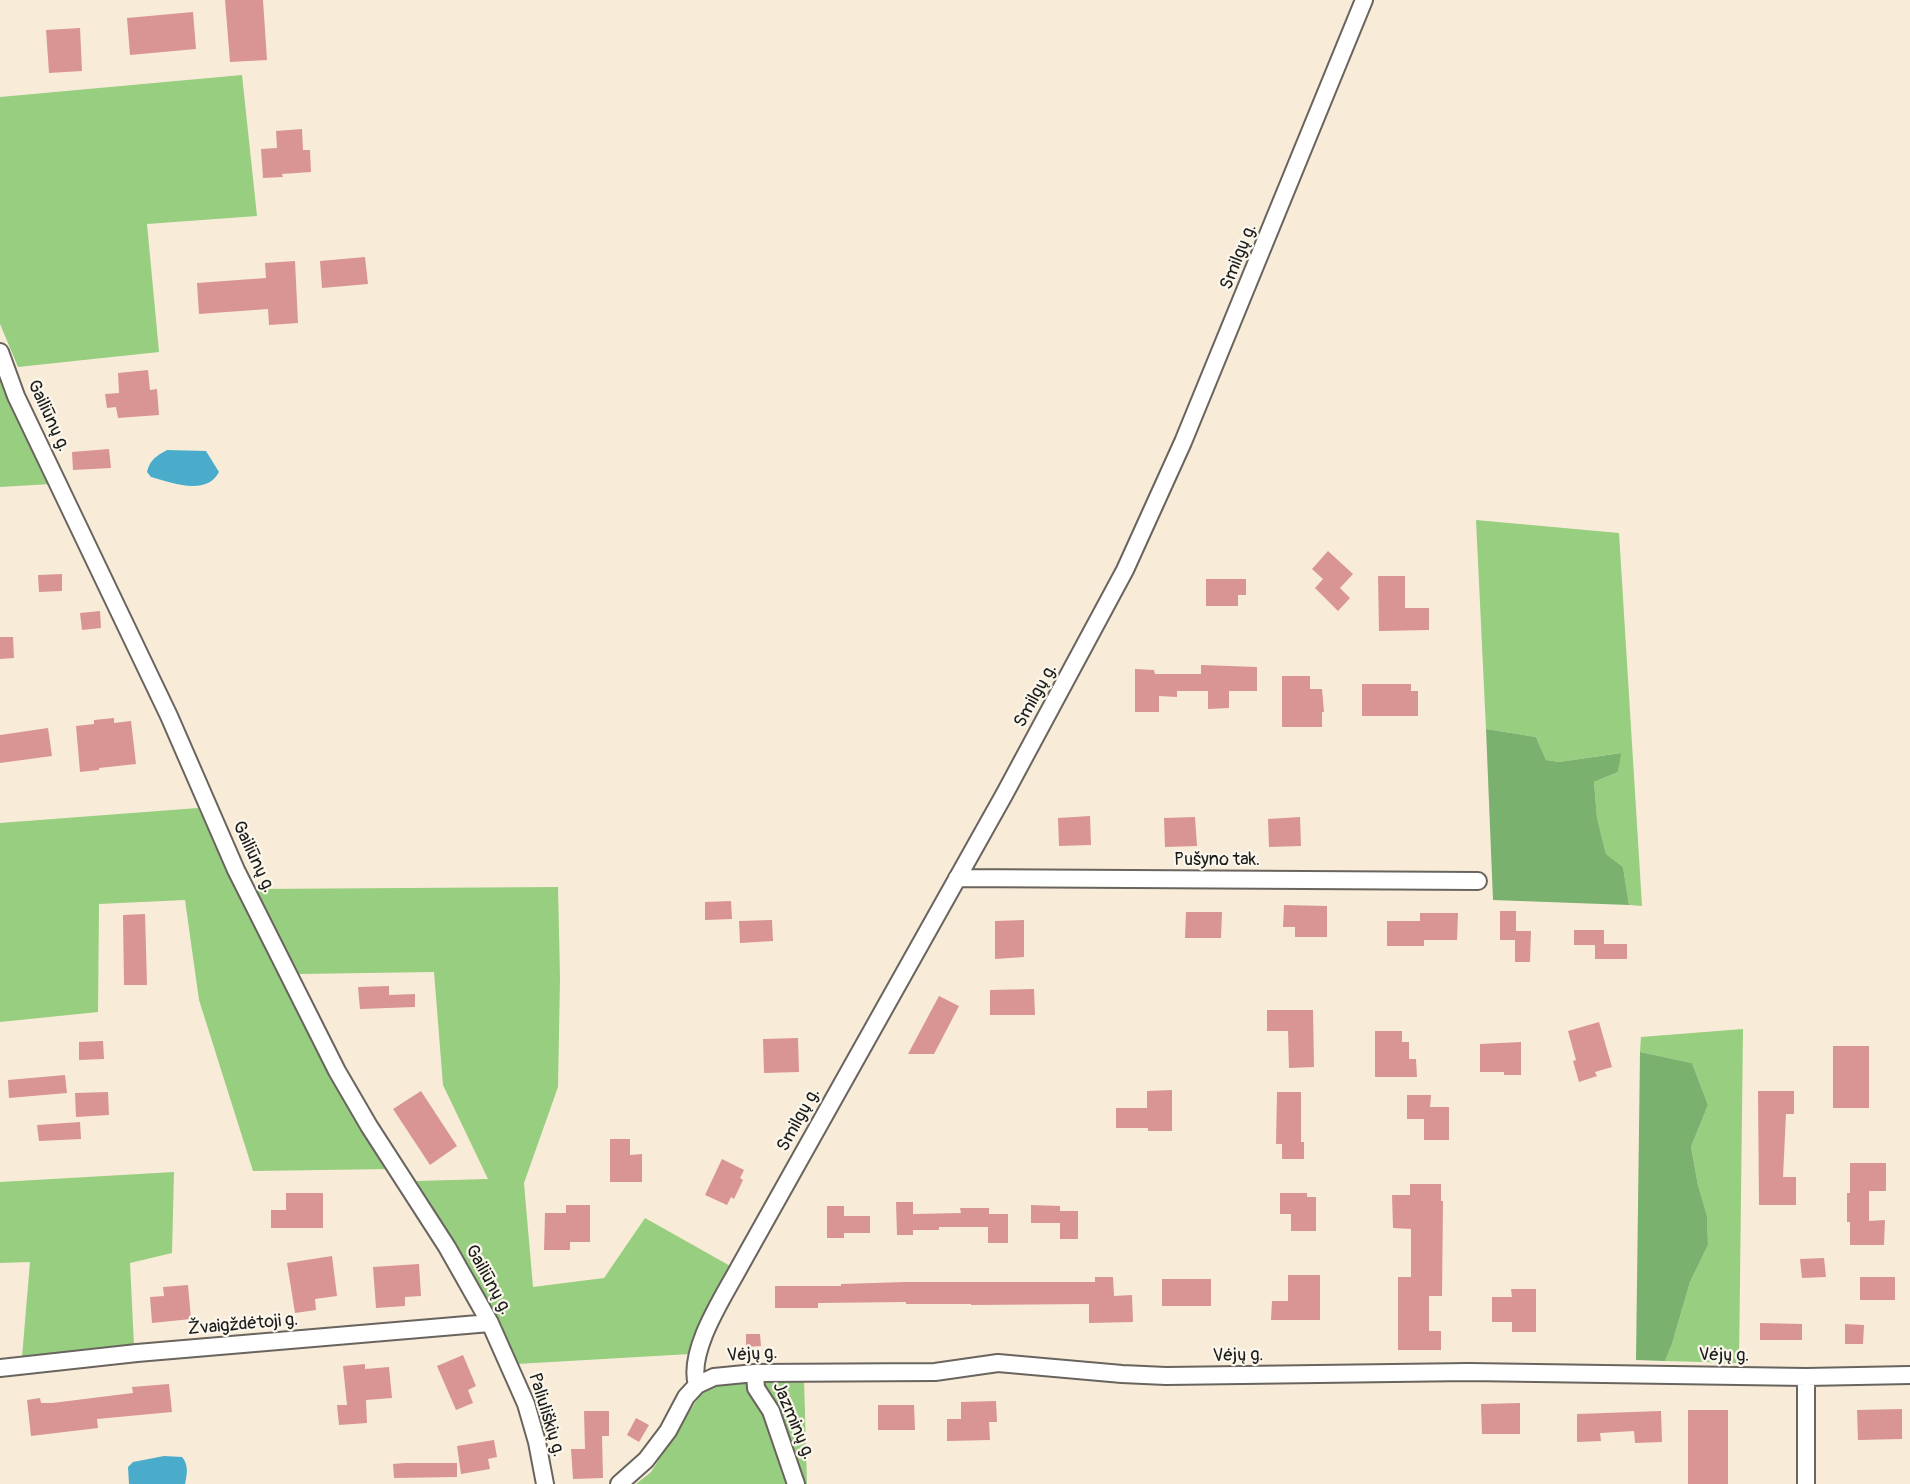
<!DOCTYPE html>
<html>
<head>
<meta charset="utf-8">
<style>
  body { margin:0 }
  canvas { display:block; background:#f8ebd8 }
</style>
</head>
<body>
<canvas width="1910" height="1484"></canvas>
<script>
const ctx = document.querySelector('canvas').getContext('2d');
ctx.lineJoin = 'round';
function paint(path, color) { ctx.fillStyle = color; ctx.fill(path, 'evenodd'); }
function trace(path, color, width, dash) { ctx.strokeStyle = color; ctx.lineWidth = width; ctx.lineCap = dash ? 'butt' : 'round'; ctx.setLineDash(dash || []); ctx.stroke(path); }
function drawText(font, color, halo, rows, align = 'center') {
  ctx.font = font + ' Pangolin,sans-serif'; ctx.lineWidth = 4.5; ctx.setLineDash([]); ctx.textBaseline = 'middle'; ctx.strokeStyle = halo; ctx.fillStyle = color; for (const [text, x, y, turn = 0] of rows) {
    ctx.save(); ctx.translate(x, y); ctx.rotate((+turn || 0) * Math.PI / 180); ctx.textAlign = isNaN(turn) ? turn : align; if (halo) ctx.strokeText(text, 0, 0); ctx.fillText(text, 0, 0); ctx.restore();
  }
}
const green = new Path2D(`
  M242,75L257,216L147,224L159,352L18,367L0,324V97Z
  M3,379L51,484L0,487V380Z
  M1476,520L1619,533L1642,906L1629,905L1623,867L1606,854L1597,818L1594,782L1618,772L1620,753L1559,762L1546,760L1536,737L1486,729Z
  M198,808L223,860L390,1169L253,1171L199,1000L185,900L99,904L98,1012L0,1022V823Z
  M558,887L560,978L558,1087L524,1183L533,1287L604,1278L645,1218L732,1267L690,1354L517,1364L497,1323L416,1181L488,1179L443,1085L434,972L299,974L254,889Z
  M1743,1029L1739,1363L1665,1361L1672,1344L1690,1282L1708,1245L1707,1216L1698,1185L1691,1147L1708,1105L1692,1063L1640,1052L1641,1037Z
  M174,1172L172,1253L130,1263L134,1346L22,1357L30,1262L0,1263V1182Z
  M804,1378L807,1484H636L651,1472L703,1390L727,1380Z`);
const forest = new Path2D(`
  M1486,729L1536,737L1546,760L1559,762L1621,753L1618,772L1594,782L1597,818L1606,854L1623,867L1629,905L1493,900Z
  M1640,1052L1692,1063L1708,1105L1691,1147L1698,1185L1707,1216L1708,1245L1690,1282L1672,1344L1665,1361L1636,1360Z`);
const water = new Path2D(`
  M167,450L206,451L219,472C207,496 172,483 151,477L147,472C150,460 156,456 167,450Z
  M164,1456L182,1457C189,1465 187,1475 185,1484H129L128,1467L133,1462Z`);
const building = new Path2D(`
  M225,0H263L267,60L230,62Z
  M193,12L196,49L130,55L127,18Z
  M80,28L82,71L49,73L46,30Z
  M302,129L303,150H310L311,172L282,174L283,177L263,178L261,149L277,148L276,131Z
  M365,257L368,284L322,288L320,261Z
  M295,261L298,323L269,325L268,309L199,314L197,283L266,278L265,263Z
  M148,370L150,390L157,389L159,415L118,418L116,407L107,408L105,394L119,393L118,373Z
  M109,449L111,468L73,470L72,452Z
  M1328,551L1353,574L1340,588L1350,598L1338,611L1315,588L1323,579L1312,569Z
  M62,574V591L39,592L38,575Z
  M1378,576H1405V608H1429V630L1379,631Z
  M1206,579H1246V595H1238V606H1206Z
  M100,611L101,628L82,630L80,613Z
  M0,637H13L14,658L0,659Z
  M1201,665L1257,667V691H1229V708L1208,709V691H1177V697L1159,696V712H1135V669L1154,670L1155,674H1201Z
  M1282,676H1310V689H1322L1324,712H1322V727H1282Z
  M1362,684H1411V691H1418V716H1362Z
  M114,718V723L131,721L136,764L99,768V770L80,772L76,726L94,724V720Z
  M48,728L52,756L0,763V735Z
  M1090,816L1091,845L1059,846L1058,818Z
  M1195,817L1197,846L1165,847L1164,818Z
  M1300,817L1301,846L1269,847L1268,819Z
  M731,901L732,919L705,920V902Z
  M1284,905L1327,906V937H1295V927H1283Z
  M1500,911H1516V931H1531L1530,962H1515V940H1500Z
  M1186,912H1222L1221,938H1185Z
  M1420,913H1458L1457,940H1424V946H1387V921H1420Z
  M145,914L147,985H124L123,915Z
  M772,920L773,941L740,943L739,921Z
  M1024,920V957L995,959V921Z
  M1574,930H1604V944H1627V959H1595V945H1574Z
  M389,986V995L415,994V1007L360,1009L358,987Z
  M1034,989L1035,1015H990V990Z
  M939,996L959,1006L934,1054H908Z
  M1267,1010H1313L1314,1067L1289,1068L1288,1031H1267Z
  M1599,1022L1612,1067L1595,1072L1597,1076L1579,1082L1573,1061L1576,1060L1568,1031Z
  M1375,1031H1402V1042H1409V1059H1416L1417,1077H1375Z
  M798,1038L799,1072L764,1073L763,1039Z
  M103,1041L104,1059L79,1060V1042Z
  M1521,1042V1075H1504V1072H1480V1044Z
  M1833,1046H1869V1108H1833Z
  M65,1075L67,1093L9,1098L8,1080Z
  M1172,1090V1131H1148V1128H1116V1108H1147V1091Z
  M421,1091L457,1146L430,1165L393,1109Z
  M1758,1091H1794V1114H1786L1783,1177H1796V1205H1759Z
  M108,1092L109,1115L76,1117L75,1093Z
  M1277,1092H1301V1142H1304V1159H1282V1144H1276Z
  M1407,1095H1431L1430,1107H1449V1140H1424V1119H1407Z
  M80,1122L81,1139L39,1141L37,1125Z
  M610,1139H630V1155L642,1154V1182H610Z
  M722,1159L744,1170L740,1178L743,1180L734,1199L731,1197L727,1205L705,1195Z
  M1850,1163H1886V1191H1869V1221L1885,1220L1884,1245H1850V1222H1847V1193H1850Z
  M1410,1184H1441V1201H1443L1442,1296H1429V1331H1441V1350H1398V1277H1411V1229L1393,1228L1392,1195H1410Z
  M286,1193H323V1228H271V1210H286Z
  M1280,1193H1307V1197H1316V1231H1291V1214H1280Z
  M896,1202H913V1214L961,1213L960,1208H989V1214H1008V1243H988V1227H939V1230H913V1235H897Z
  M566,1205H590V1242H570V1250H544L545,1213H566Z
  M1031,1205L1060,1206V1211H1078V1239H1060V1223H1031Z
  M827,1206H844V1216H870V1233H844V1238H827Z
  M332,1256L337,1296L315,1299L316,1310L295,1313L287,1263Z
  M1824,1258L1826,1277L1802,1278L1800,1259Z
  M419,1264L421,1296L405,1297V1306L376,1308L373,1267Z
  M1288,1275H1320V1320H1271L1272,1301H1288Z
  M1095,1277H1113L1114,1296L1132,1295L1133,1322L1089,1323V1304L971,1305V1304H906V1302L818,1303V1308H775V1286H841V1284L906,1282H1095Z
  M1860,1277H1895V1300H1860Z
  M1162,1279H1211V1306H1162Z
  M188,1285L191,1319L152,1323L150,1297L164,1296L163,1287Z
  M1511,1289H1536V1332H1512V1322H1492V1297H1512Z
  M1760,1323L1802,1324V1340H1760Z
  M1845,1324L1864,1325L1863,1344H1845Z
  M746,1334H760L761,1346L746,1347Z
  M463,1355L476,1386L468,1390L473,1403L456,1410L437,1366Z
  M365,1364V1369L389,1367L392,1398L366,1400L367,1423L339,1425L337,1405H347L343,1366Z
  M169,1384L172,1412L97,1419L98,1428L31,1436L27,1400L40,1398L41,1403H52L133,1393L132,1387Z
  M996,1401L997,1422H989L990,1440L947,1441V1419H961V1402Z
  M1520,1403V1434H1482L1481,1404Z
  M878,1405H914L915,1430H878Z
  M1902,1409V1439L1858,1440L1857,1410Z
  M1688,1410H1728V1484H1688Z
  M584,1411H609V1436H602L603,1478L573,1479L571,1449H585Z
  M1661,1411L1662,1442L1635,1443L1634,1431L1600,1433L1601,1441L1577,1442V1414Z
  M636,1418L649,1425L639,1442L627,1435Z
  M494,1440L497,1457L488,1459L490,1469L461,1474L457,1446Z
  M405,1463H457V1477L394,1478L393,1464Z`);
const street = new Path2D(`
  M0,352L16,396L169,716L236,870L337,1071L369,1126L447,1247L490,1323L526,1404L537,1442L545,1484
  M957,878L1478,881
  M0,1368L137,1353L490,1323
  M755,1373L756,1388L771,1411L796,1484
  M697,1385C687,1351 724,1296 740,1266L1004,795L1125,570L1183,442L1364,0
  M619,1484L646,1460L668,1431L686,1397L697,1385L714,1377L755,1373L935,1372L998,1363L1122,1374L1166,1376L1469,1372L1806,1377L1910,1375
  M1806,1484V1377`);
const streetNames = [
  ["Smilgų g.",1239,257,-68],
  ["Gailiūnų g.",48,416,65],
  ["Smilgų g.",1036,696,-61],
  ["Gailiūnų g.",253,857,65],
  ["Pušyno tak.",1217,860],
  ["Smilgų g.",799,1120,-61],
  ["Gailiūnų g.",488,1280,61],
  ["Žvaigždėtoji g.",243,1325,-5],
  ["Vėjų g.",752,1355,-3],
  ["Vėjų g.",1238,1356,-1],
  ["Vėjų g.",1724,1356,1],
  ["Paliuliškių g.",546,1415,73],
  ["Jazminų g.",793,1421,67]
];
paint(green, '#98ce80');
paint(forest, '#7ab16e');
paint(water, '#4aacca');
paint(building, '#d99594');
trace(street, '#69645e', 20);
trace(street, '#fff', 16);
drawText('18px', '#1c1c1c', '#fbf7ec', streetNames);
</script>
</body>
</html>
